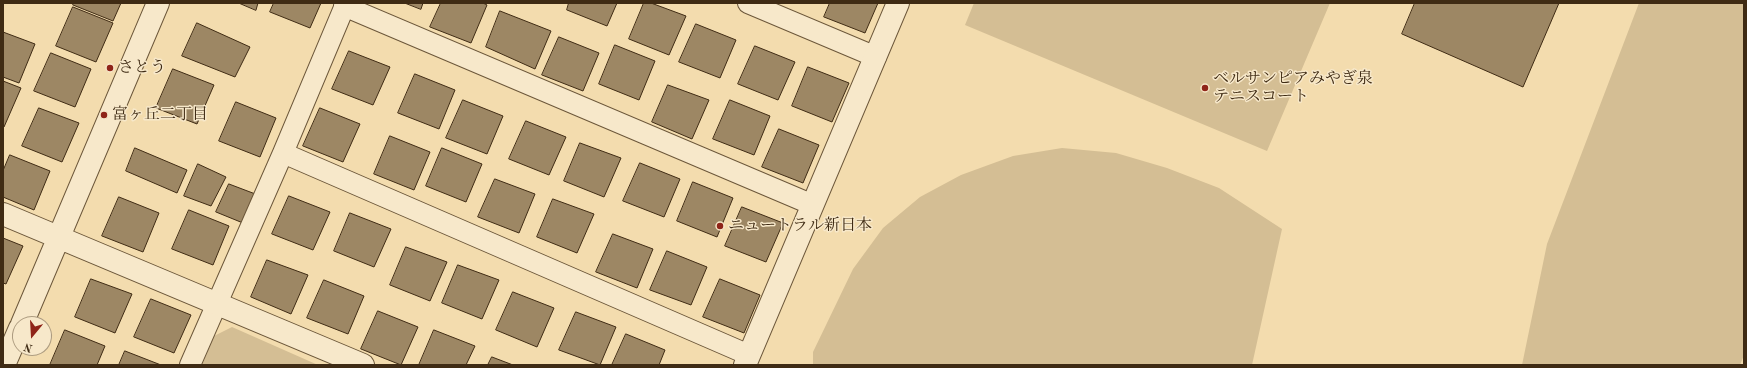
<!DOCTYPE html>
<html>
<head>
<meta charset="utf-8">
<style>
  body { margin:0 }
  #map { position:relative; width:1747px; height:368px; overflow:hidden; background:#f3dcae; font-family:"Old Standard TT",serif }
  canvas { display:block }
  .frame { position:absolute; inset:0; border:4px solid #3f2b14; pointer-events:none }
  .north { position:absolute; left:12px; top:316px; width:40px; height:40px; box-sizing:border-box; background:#f7e8ca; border:1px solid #ad9c81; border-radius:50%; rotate:198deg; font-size:11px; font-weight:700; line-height:16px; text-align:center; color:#3f2b14 }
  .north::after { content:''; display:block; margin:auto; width:14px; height:18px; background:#8f2418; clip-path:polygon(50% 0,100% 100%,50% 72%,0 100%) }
</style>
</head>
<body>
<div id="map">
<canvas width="1747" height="368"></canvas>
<div class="frame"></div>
<div class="north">N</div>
</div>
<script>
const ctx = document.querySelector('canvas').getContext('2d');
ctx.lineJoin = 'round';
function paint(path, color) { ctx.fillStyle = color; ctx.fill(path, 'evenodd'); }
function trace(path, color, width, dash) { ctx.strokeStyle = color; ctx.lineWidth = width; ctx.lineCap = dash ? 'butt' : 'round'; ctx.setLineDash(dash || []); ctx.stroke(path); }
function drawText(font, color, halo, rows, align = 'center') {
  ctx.font = font + ' "Old Standard TT","Noto Serif JP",serif'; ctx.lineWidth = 3; ctx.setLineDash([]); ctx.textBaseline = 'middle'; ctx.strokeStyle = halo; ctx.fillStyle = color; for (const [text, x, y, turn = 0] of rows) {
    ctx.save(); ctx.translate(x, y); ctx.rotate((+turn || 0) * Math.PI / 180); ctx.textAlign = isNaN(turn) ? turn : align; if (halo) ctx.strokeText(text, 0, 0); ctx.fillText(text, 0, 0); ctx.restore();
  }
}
const green = new Path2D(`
  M974,3H1330L1267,151L965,25Z
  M1639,3H1744V355L1740,365H1522L1547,244Z
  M1062,148L1116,153L1167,168L1219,188L1282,229L1252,365H813V352L853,269L883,228L920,197L961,175L1013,156Z
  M232,327L318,365H202L214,336Z`);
const building = new Path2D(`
  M74,3H121L113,21L73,5Z
  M239,3H258L256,10Z
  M274,3H321L310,28L270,12Z
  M405,3H423L421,9Z
  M441,3H483L487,5L471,43L430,27Z
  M569,3H617L607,26L567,10Z
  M644,3H651L686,16L669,55L629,39Z
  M830,3H878L865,33L824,17Z
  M1415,3H1559L1523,87L1402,34Z
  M73,7L113,23L96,62L56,46Z
  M500,11L551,31L535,69L486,47Z
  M197,23L250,47L235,77L182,56Z
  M696,24L736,40L720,78L679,62Z
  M3,32L35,44L19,83L3,77Z
  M559,37L599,53L583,91L542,75Z
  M615,45L655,61L639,100L599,84Z
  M755,46L795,62L778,100L738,84Z
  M349,51L390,67L373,105L332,89Z
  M51,53L91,69L75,107L34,91Z
  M808,67L849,83L832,122L792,106Z
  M173,69L214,85L197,124L156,108Z
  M415,74L455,90L439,129L398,113Z
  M3,81L21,88L4,127L3,126Z
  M668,85L709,100L692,139L652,122Z
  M463,100L503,116L487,154L446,138Z
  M730,100L770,116L754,155L713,139Z
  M236,102L276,118L260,157L219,141Z
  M39,108L79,123L62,162L22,146Z
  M320,108L360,124L343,162L303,146Z
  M526,121L566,137L549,175L509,159Z
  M779,129L819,145L803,183L762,167Z
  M390,136L430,152L414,190L374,174Z
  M580,143L621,158L604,197L564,181Z
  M135,148L187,170L177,193L126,171Z
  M442,148L482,164L466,202L426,186Z
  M10,155L50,171L34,210L3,197V171Z
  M640,163L680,179L664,217L623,201Z
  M198,164L226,177L211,206L184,196Z
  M495,179L535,194L519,233L478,217Z
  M693,182L733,198L717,237L677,221Z
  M229,184L258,195L243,223L216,212Z
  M289,196L330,212L313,250L272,234Z
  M119,197L159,213L143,252L102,236Z
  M553,199L594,214L577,253L537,237Z
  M742,207L783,223L766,262L725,246Z
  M189,210L229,226L213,265L172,249Z
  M350,213L391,229L374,267L334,251Z
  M613,234L653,249L637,288L596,272Z
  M3,238L23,246L6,284L3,283Z
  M406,247L447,262L430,301L390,285Z
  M667,251L707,267L691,305L650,290Z
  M267,260L308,275L291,314L251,297Z
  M458,265L499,280L482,319L442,303Z
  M91,279L132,294L115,333L75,317Z
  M720,279L760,295L744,333L703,317Z
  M324,280L364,296L348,334L307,318Z
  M513,292L554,308L537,347L496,330Z
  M151,299L191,315L174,353L134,337Z
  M378,311L418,327L401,365L361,349Z
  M576,312L616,327L600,365L559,350Z
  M65,330L105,346L97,365H50Z
  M434,330L475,346L466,365H419Z
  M626,334L665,350L659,365H612Z
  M125,351L161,365H119Z
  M492,357L513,365H488Z`);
const minor = new Path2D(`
  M748,3L876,57
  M344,6L813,205
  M283,153L749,355
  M190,365L283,153L346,3`);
const tertiary = new Path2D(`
  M3,214L363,365
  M22,324L158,3
  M4,365L20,328
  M745,365L898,3`);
const markers = [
  [110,68,4,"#8f2418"],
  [1205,88,4,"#8f2418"],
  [104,115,4,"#8f2418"],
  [720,226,4,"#8f2418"]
];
const poiNames = [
  ["さとう",118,68],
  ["ベルサンピアみやぎ泉",1213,79],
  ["テニスコート",1213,97],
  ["富ヶ丘二丁目",112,115],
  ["ニュートラル新日本",728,226]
];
paint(green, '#d4be94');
paint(building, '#9d8764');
trace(building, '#3f2b14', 1);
trace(minor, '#6c573a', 22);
trace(tertiary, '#6c573a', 24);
trace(minor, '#f7e8ca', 20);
trace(tertiary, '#f7e8ca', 22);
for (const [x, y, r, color] of markers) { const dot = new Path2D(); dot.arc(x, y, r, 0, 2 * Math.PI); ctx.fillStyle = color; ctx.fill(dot); trace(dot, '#f7e8ca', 1.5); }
drawText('16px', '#3f2b14', '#f7e8ca', poiNames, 'left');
</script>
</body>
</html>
